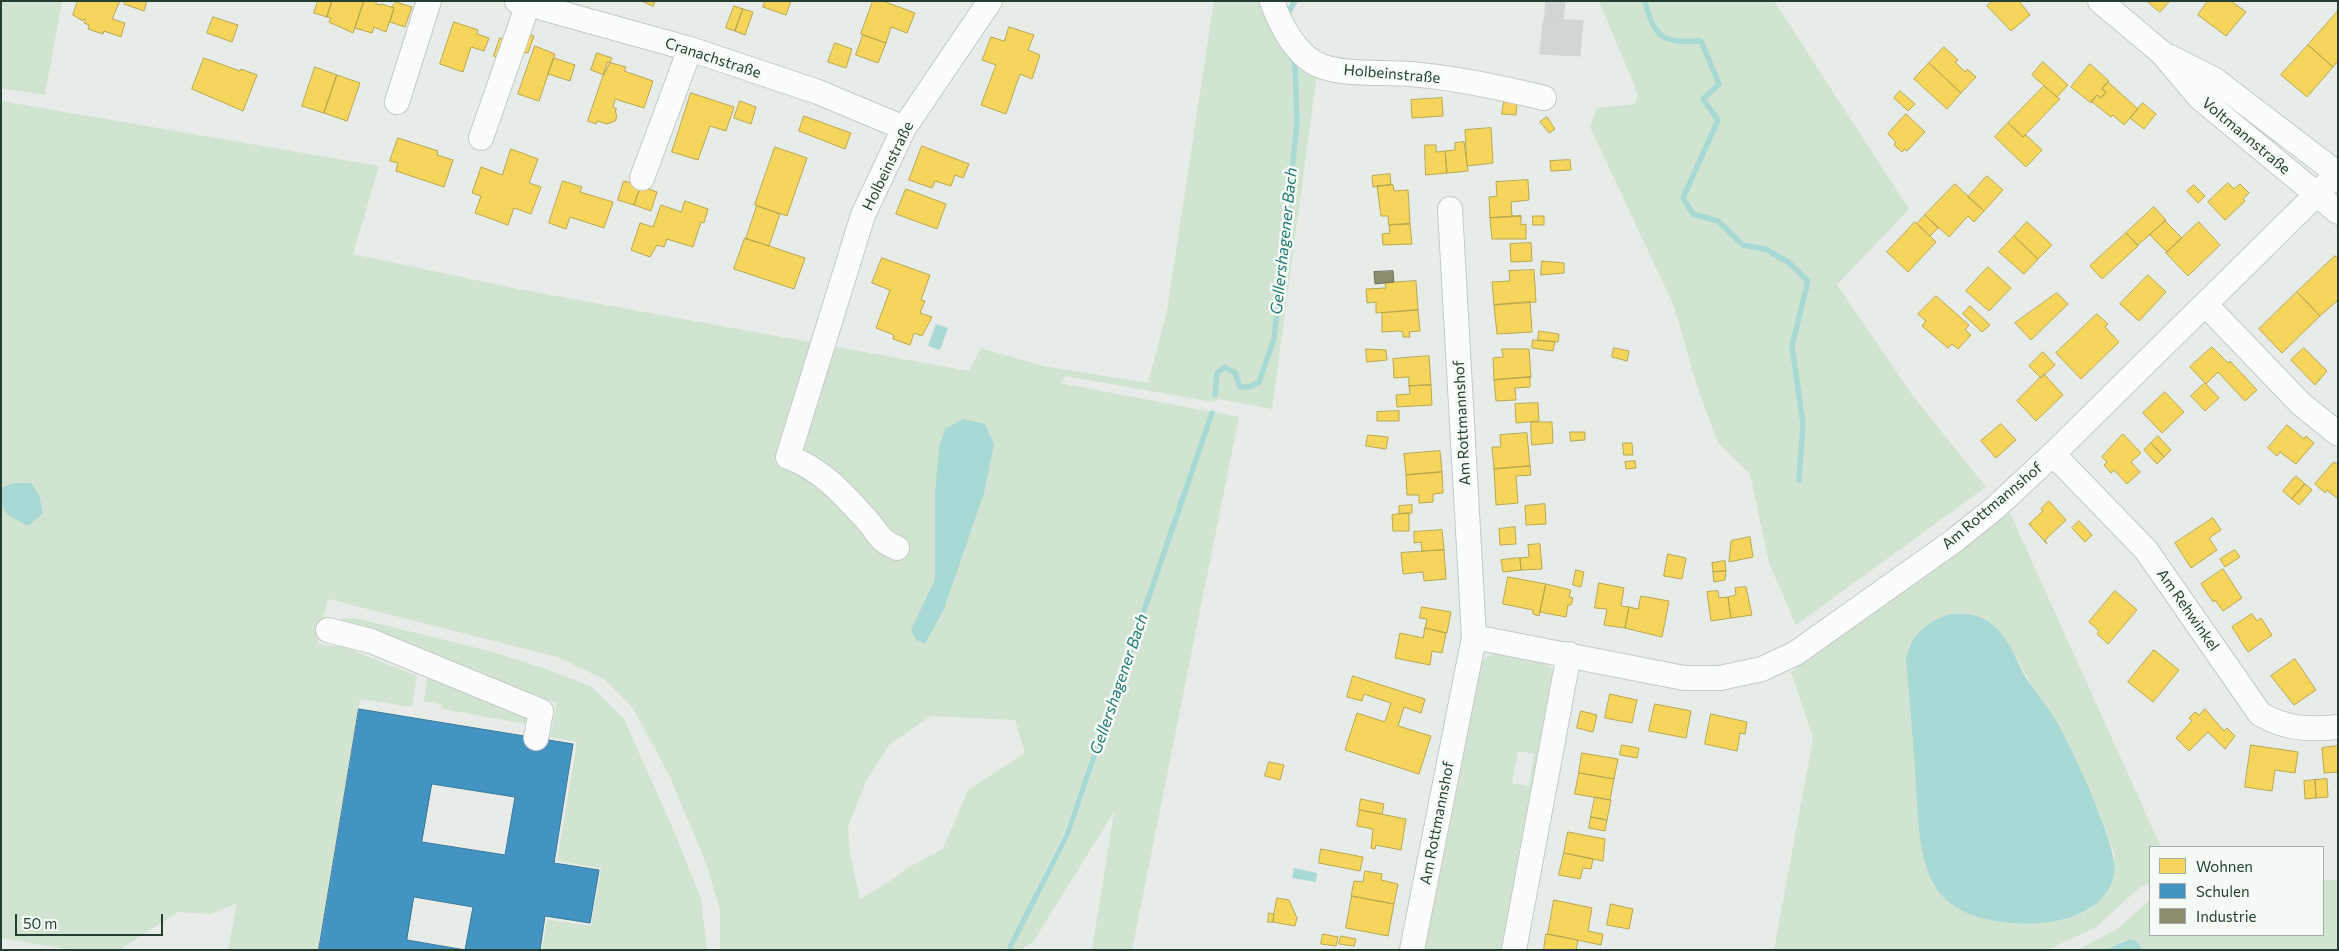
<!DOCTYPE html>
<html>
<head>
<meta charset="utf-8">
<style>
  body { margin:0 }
  #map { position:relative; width:2339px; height:951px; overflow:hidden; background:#e7ece8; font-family:Commissioner,sans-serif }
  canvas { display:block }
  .frame { position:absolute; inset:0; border:2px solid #243f31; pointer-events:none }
  .legend { position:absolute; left:2149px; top:846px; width:175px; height:90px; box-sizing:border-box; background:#f5faf7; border:1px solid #a1afa8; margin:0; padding:6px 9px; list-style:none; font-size:15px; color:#243f31 }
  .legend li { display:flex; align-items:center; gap:10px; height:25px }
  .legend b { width:25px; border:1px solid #a1afa8 }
  .scale { position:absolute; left:15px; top:914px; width:148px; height:22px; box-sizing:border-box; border:2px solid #243f31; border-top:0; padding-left:6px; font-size:15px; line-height:18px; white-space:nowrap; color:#243f31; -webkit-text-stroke:4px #f5faf7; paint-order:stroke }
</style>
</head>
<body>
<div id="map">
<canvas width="2339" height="951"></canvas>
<div class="frame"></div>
<ul class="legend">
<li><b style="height:14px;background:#f6d55c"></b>Wohnen</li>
<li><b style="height:14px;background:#4393c3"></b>Schulen</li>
<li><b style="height:14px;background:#8c8c6e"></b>Industrie</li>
</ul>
<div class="scale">50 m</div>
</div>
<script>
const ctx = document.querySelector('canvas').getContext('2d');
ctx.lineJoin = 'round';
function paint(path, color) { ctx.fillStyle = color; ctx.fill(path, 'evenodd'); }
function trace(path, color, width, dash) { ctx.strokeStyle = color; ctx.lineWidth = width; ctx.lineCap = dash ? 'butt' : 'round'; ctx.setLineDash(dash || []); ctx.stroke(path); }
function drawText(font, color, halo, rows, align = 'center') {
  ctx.font = font + ' Commissioner,sans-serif'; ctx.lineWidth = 5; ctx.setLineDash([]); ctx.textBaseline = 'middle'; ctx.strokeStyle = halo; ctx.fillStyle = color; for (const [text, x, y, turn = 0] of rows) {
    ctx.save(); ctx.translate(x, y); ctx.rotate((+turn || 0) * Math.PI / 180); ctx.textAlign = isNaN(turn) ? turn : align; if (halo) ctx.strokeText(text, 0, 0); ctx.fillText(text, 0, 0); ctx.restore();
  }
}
const green = new Path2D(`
  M1,1H62L45,95L1,88Z
  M1214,1H1281L1317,73L1272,409L1219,399L1213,402L1066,376L1060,383L1212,412L1065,830L1006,950H720V910L706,863L670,777L633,708L604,679L557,657L328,599L317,644L344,647L417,676L412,707L360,699L319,950H228L237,903L212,914L178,912L119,950H71L1,938V101L379,166L353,254L518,289L969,371L981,348L1043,366L1148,383L1167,310ZM931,716L1015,720L1025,753L968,790L943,849L909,867L884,885L860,899L850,853L848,827L866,781L889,745Z
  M1599,1H1774L1909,209L1837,285L1913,396L1986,487L1796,625L1769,563L1750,474L1718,443L1697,386L1674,306L1590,127L1597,108L1635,104L1638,94Z
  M1214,412L1239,417L1132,950H1092L1114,812L1033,942L1020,950H1009L1070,836Z
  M2010,513L2161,847H2150V883L2139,888L2095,928L2047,950H1774L1813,738L1791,672ZM1980,617L2002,634L2017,658L2099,811L2115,856C2109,870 2105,890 2097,902C2094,908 2084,913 2078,915C2039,930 1974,927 1943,897C1929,884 1926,861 1922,844L1907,653C1920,616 1947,621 1980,617Z
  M344,618L360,619L493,652L555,672L592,687L624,719L673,829L701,899L707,950H542L547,919L591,926L601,868L557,861L577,742L550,737L557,703L375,633L337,623Z
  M1505,651C1529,655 1544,654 1557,677L1505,950H1421L1476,668L1488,656ZM1518,751L1534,754L1529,786L1512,783Z
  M428,675L528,714L526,724L442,709V705L424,701Z
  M2323,880H2338V950H2143L2139,943L2126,940L2105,950H2077L2117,929L2150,900V935H2323Z`);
const water = new Path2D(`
  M936,324L948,328L940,350L928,346Z
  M963,419L985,424L994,444L984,493L944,609L925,644L916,640L911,630L935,579V494L939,447L945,429Z
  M13,483H31L39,495L43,513L28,526C6,513 1,516 1,488Z
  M1951,614C1967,613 1982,615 1994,626C2010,640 2016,660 2026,678C2036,693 2048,707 2057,722C2071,747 2121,850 2114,875C2107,905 2078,918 2050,922C2017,927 1966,922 1942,896C1916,868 1918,806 1915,770C1912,734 1910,698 1906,662C1908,636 1927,621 1951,614Z
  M1294,868L1317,873L1316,882L1292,878Z
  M2130,939L2139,943L2142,950H2105Z`);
const homes = new Path2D(`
  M78,1H120L112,19L125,23L121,37L104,31L103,34L88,29L89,25L84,23L86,20L83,19V21L73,15Z
  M125,1H147L144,11L124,4Z
  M318,1H332L327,17L314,13Z
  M332,1H364L353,33L329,22L331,18L327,17Z
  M364,1H376V4L380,5L382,4L394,8L386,32L374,27L372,33L355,28Z
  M642,1H655L653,6Z
  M765,1H791L786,15L763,7Z
  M873,1H883L915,13L907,33L891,27L886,43L861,34Z
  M1993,1H2019L2030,15L2011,31L1987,6Z
  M2147,1H2170L2160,12Z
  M2208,1H2231L2246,12L2226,36L2198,15Z
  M396,2L412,7L405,27L390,22L394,8L392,7Z
  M734,6L743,9L735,31L726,28Z
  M743,9L753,12L745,35L735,31Z
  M2338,11V61L2333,67L2308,45Z
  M213,17L238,25L232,42L207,33Z
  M454,22L478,30L477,34L489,38L484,51L471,47L463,72L440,64Z
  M1009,27L1034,35L1028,50L1040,55L1032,79L1020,74L1006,114L981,105L996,65L982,60L991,37L1004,41Z
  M524,32L534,36L528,53L518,50Z
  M863,35L886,43L878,63L856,55Z
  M500,38L508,41L502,59L494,56Z
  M835,43L852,49L846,68L828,62Z
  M2308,45L2333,67L2307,97L2281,75Z
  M535,46L555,54L539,101L518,94Z
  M1944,47L1958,60L1955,62L1965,72L1967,69L1976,77L1961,93L1929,63Z
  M597,53L612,58L604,75L591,70Z
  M204,58L240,71L241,69L257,75L243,111L192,89Z
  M554,58L575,65L570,81L548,74Z
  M608,62L626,67L624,71L653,81L644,108L615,99L613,107L617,109L615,110L617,117L615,121L607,124L597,121L596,124L588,121Z
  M2043,62L2068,85L2057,97L2032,75Z
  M1929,63L1961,93L1947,109L1914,79Z
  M2090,64L2109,81L2102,89L2106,92L2101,98L2097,95L2091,103L2071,87Z
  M315,67L337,75L324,113L302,106Z
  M337,75L360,83L347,121L324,113Z
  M2108,82L2138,109L2124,125L2113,115L2111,117L2091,101L2097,95L2101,98L2106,92L2102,89Z
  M2044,86L2060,99L2023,137L2008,123Z
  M1900,91L1915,104L1908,111L1894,98Z
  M691,93L734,107L726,131L710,126L698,160L672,152Z
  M1442,98L1443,116L1412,118L1411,100Z
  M740,101L756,107L751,124L734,118Z
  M1504,102L1517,103L1516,115L1502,114Z
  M2143,103L2156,114L2144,129L2130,118Z
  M1906,114L1925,132L1907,151L1904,149L1902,152L1894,145L1896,142L1888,134Z
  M804,116L851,133L845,149L799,131Z
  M1547,117L1555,129L1549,133L1540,122Z
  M2008,123L2023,137L2026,135L2042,150L2026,167L1995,137Z
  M1491,128L1493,163L1467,166L1465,130Z
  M398,138L438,151L437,155L453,160L444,187L396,171L398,163L390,161Z
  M1464,142L1468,171L1447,173L1445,151L1455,150V143Z
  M1425,145H1436V152L1445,151L1447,173L1426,175Z
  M922,146L969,164L963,178L955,175L951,186L935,181L932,188L909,180Z
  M775,147L807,158L787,216L755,205Z
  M511,149L538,159L529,183L541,187L531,214L514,208L508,225L475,213L481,196L472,193L481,167L502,175Z
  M1570,160L1571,170L1551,171L1550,161Z
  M1390,174L1391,185L1373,187L1372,176Z
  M1987,176L2003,190L1984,211L1968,197Z
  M1528,180L1529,200L1511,202L1512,216H1521L1490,218L1489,197L1497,196L1496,182Z
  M563,181L582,187L580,192L613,202L604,228L570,217L566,229L549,223Z
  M624,181L641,186L634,205L618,200Z
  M2228,183L2234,189L2240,184L2249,193L2243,199L2245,201L2225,220L2208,202Z
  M1955,184L1984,211L1974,222L1968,216L1949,237L1925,215Z
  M1393,185L1394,191L1408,190L1410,224L1389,225L1388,216H1381L1377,186Z
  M2194,185L2205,196L2198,203L2187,191Z
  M641,186L657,192L651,211L634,205Z
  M906,189L946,204L937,229L896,214Z
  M685,201L708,209L704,223L701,222L693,247L667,239L664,247L657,245L650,257L631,250L640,223L653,227L661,205L681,212Z
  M757,206L780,214L769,246L746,239Z
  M2154,207L2166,220L2138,245L2126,233Z
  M1925,215L1938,228L1930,236L1917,224Z
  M1521,216V225L1526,224V239H1492L1490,218Z
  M1533,216H1544V225H1533Z
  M2165,221L2182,238L2167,252L2150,235Z
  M1915,222L1936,242L1908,272L1887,252Z
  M2027,222L2052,245L2038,259L2014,236Z
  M2199,222L2220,245L2188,276L2166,253Z
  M1410,224L1412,244L1383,245L1382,234L1390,233L1389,225Z
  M2126,233L2138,246L2102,279L2090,266Z
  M2014,236L2038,259L2024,274L1999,252Z
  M745,238L805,258L794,289L734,269Z
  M1531,243L1532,261L1511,262L1510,244Z
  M2335,256L2338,258V300L2320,316L2297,292Z
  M882,258L930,275L921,300L925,301L920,313L932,317L922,336L914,333L910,345L893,339L894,335L876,328L890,290L872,283Z
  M1542,261L1564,263V273L1541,275Z
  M1988,267L2011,288L1989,311L1966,291Z
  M1534,270L1536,302L1494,305L1492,282L1510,281L1509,271Z
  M2148,275L2166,292L2139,321L2120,304Z
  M1416,281L1418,310L1376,313V302L1367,303L1366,289L1386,288L1385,283Z
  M2297,292L2320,316L2282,353L2259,329Z
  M2057,293L2068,304L2031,340L2015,323Z
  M1936,296L1969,325L1965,330L1971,335L1958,349L1952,344L1948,348L1922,326L1926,321L1918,314Z
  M1530,302L1532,332L1497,334L1494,305Z
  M1970,306L1990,325L1982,332L1963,314Z
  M1418,310L1420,331L1409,332L1410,337H1403V332L1399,331L1382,332V313Z
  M2097,314L2108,324L2105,327L2119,342L2081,379L2056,353Z
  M1539,331L1559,334L1558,342L1538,340Z
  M1533,340L1555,342L1553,351L1532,348Z
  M2212,347L2228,363L2230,361L2257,390L2245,401L2218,372L2206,384L2190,367Z
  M1614,348L1629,351L1627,361L1612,357Z
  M2304,348L2327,371L2315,385L2291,360Z
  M1366,349L1386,350L1387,360L1367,362Z
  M1502,349H1529L1531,377L1494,380L1493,358L1503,357Z
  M2043,352L2055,365L2041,378L2029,366Z
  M1429,356L1431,385L1409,386V377L1394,378L1393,359Z
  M2044,374L2063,395L2036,421L2017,401Z
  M1530,377V387L1515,388L1516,400L1496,401L1494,380Z
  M2205,383L2219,398L2205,411L2191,396Z
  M1431,385L1432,405L1397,407L1396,395L1410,394L1409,386Z
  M2165,392L2184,412L2162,433L2143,413Z
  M1538,403L1539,421L1516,423L1515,404Z
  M1399,411V421H1377V412Z
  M1531,422H1552L1553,443L1532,445Z
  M2001,424L2016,440L1996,458L1981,441Z
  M2287,425L2304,439L2306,436L2314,443L2296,464L2280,452L2277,456L2268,448Z
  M1570,432H1585V440L1571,441Z
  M1527,433L1530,466L1494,469L1492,447H1501L1500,435Z
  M2123,434L2141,453L2131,462L2140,472L2127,484L2114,470L2111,473L2104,465L2107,462L2102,457Z
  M1368,435L1388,437L1386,449L1366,446Z
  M2158,436L2171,450L2164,457L2151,443Z
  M1623,443H1632L1633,455H1624Z
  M2151,443L2164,457L2157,464L2144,450Z
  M1440,451L1442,472L1406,475L1404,454Z
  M1635,461L1636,468L1626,469L1625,462Z
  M2334,462L2338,465V499L2327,490L2325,493L2315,484Z
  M1530,466L1531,475L1516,476L1518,503L1496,505L1494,469Z
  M1442,472L1443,493L1433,494V502L1419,503V495H1407L1406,475Z
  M2296,476L2305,484L2292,499L2283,491Z
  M2305,484L2312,490L2299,505L2292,499Z
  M2049,501L2066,520L2045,540L2047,544L2029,524L2043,511L2041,509Z
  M1545,504L1546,524L1526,525L1525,506Z
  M1412,505V513L1399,514V506Z
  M1409,513V531H1393L1392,515Z
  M2213,518L2221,530L2209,538L2217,550L2191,568L2175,543Z
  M2079,521L2092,535L2085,542L2072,528Z
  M1515,527L1516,544L1500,545L1499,529Z
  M1442,530L1444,550L1422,551L1421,542L1414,543V532Z
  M1750,537L1753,557L1729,562L1731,541Z
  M1540,544L1542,569L1521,570L1520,558L1529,557L1528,545Z
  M1444,550L1446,579L1424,581L1423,572L1403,574L1401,553Z
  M2235,550L2240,557L2225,567L2220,559Z
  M1668,554L1686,558L1682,579L1664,576Z
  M1520,558L1521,570L1503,572L1501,560Z
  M1725,561L1726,571L1713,572L1712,563Z
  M2223,569L2242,598L2223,611L2215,600L2213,602L2201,584Z
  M1576,570L1584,572L1581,587L1573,585Z
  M1726,571L1725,580L1714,582L1713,572Z
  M1508,577L1546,584L1539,616L1533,614V610L1503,604Z
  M1599,583L1624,588L1621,606L1629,607L1625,628L1604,625L1607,609L1595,608Z
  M1546,584L1571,590L1569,597L1573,598L1571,605H1568L1566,617L1540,612Z
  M1746,587L1752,615L1731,618L1728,597L1736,595L1735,588Z
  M1718,591L1719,598L1728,597L1731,618L1711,621L1707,592Z
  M2115,591L2137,610L2108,644L2097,634L2099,631L2089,622Z
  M1641,596L1669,601L1662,637L1625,628L1629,607L1638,609Z
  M1422,607L1451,612L1447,633L1425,628L1427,619L1420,618Z
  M2252,614L2257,621L2261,618L2272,635L2248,652L2232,627Z
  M1425,628L1446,633L1442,653L1432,651L1430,665L1395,658L1400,633L1423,638Z
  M2154,650L2179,670L2153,702L2128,682Z
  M2295,659L2316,690L2294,705L2271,676Z
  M1353,676L1425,699L1421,713L1404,707L1398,726L1431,736L1419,774L1345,750L1357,713L1385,722L1391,703L1364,694L1362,701L1347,697Z
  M1610,694L1637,700L1632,723L1605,718Z
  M1655,704L1691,711L1686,738L1649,731Z
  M2205,709L2224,731L2227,728L2235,736L2225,749L2208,732L2189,751L2176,738L2192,721L2189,718L2195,712L2199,715Z
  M1581,711L1597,715L1593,732L1577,728Z
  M1711,714L1747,722L1745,734L1740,733L1737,751L1705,744Z
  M1622,745L1639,748L1637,758L1620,755Z
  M2251,745L2298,752L2295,773L2275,770L2272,791L2245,787Z
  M2338,746V772L2324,773L2322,748Z
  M1582,753L1618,759L1614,779L1579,773Z
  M1269,762L1284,765L1280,780L1265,776Z
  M1579,773L1614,779L1610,800L1575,794Z
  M2327,779L2328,797L2316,798L2315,780Z
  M2315,780L2316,798L2305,799L2304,781Z
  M1595,797L1611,800L1607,820L1591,817Z
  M1361,799L1384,804L1382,814L1359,810Z
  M1360,810L1406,819L1401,850L1376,845L1375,849L1371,848L1373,829L1357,826Z
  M1591,817L1607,820L1605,831L1589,828Z
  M1568,832L1605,839L1603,861L1564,853Z
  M1321,849L1363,857L1360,871L1319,863Z
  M1564,853L1593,859L1591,869L1583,868L1580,879L1559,875Z
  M1365,871L1382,874L1381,880L1398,884L1394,904L1351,896L1354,881L1363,882Z
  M1352,896L1394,904L1388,936L1346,928Z
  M1277,898L1289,900L1297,918L1295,926L1273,922Z
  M1554,900L1592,908L1588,931L1603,934L1601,945L1548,934Z
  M1611,904L1633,909L1629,929L1607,925Z
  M1269,913L1274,914L1273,922H1268Z
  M1323,934L1338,937L1336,946L1321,944Z
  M1546,934L1578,940L1576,950H1544Z
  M1341,936L1356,939L1354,946L1339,944Z`);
const schools = new Path2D(`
  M359,709L573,744L554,863L599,870L590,923L545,916L540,950H319ZM432,784L515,797L505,855L422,842ZM414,897L473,907L465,950L407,940Z`);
const industry = new Path2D(`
  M1393,271L1394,282L1375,284L1374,272Z`);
const stream = new Path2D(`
  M1645,1C1653,39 1665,43 1701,41L1719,84L1703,99L1718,120L1683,198L1693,214L1718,221L1743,245L1765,249L1788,262L1808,281L1792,346L1803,424L1799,480
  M1288,13L1295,1
  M1215,395L1217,373L1224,367L1235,373L1240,387H1249L1259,382L1274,339L1297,123L1295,63L1291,57
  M1010,947L1067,835L1212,413`);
const building = new Path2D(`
  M1546,1H1565L1563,19L1545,18Z
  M1544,18L1583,21L1580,56L1540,54Z`);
const minor = new Path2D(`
  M517,1L690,49L818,92L904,128
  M1272,1C1280,25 1297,57 1321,66C1347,76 1392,71 1420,75C1462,79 1503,88 1544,98
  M2100,1L2162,53L2200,98L2338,212
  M2170,57L2215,80L2338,174
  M397,102L429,1
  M481,138L528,4
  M642,178L690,49
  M2206,305L2301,404L2338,434
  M2053,454L2146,550L2260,714C2287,729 2307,730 2338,727
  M897,548C877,539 880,535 867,520C843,494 822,469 788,457L863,215L904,128L990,1
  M328,630L371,641L541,711L536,738
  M1474,637L1684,678H1720L1762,669L1796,653L1955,540L1996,507L2053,454L2337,174
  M1412,950L1474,637L1450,209
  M1514,950L1569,654`);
const streetNames = [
  ["Cranachstraße",713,58,18],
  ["Holbeinstraße",1392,74,5],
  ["Voltmannstraße",2246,136,40],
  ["Holbeinstraße",888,166,-64],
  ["Am Rottmannshof",1462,423,-93],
  ["Am Rottmannshof",1992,506,-40],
  ["Am Rehwinkel",2188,610,55],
  ["Am Rottmannshof",1437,823,-79]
];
const waterNames = [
  ["Gellershagener Bach",1284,241,-84],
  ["Gellershagener Bach",1119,684,-71]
];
paint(green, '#d1e4d1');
paint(water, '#a9d9d4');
paint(homes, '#f6d55c');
trace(homes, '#b7a84f', 1);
paint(schools, '#4393c3');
trace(schools, '#3a7a97', 1);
paint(industry, '#8c8c6e');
trace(industry, '#6d755c', 1);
trace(stream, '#a9d9d4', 5.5);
paint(building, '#d1d5d3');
trace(building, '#cfd5d1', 1);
trace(minor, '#c4c9c5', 26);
trace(minor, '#fbfcfc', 24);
drawText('15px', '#243f31', '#f5faf7', streetNames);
drawText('italic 16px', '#1f7a73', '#f5faf7', waterNames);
</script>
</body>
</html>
